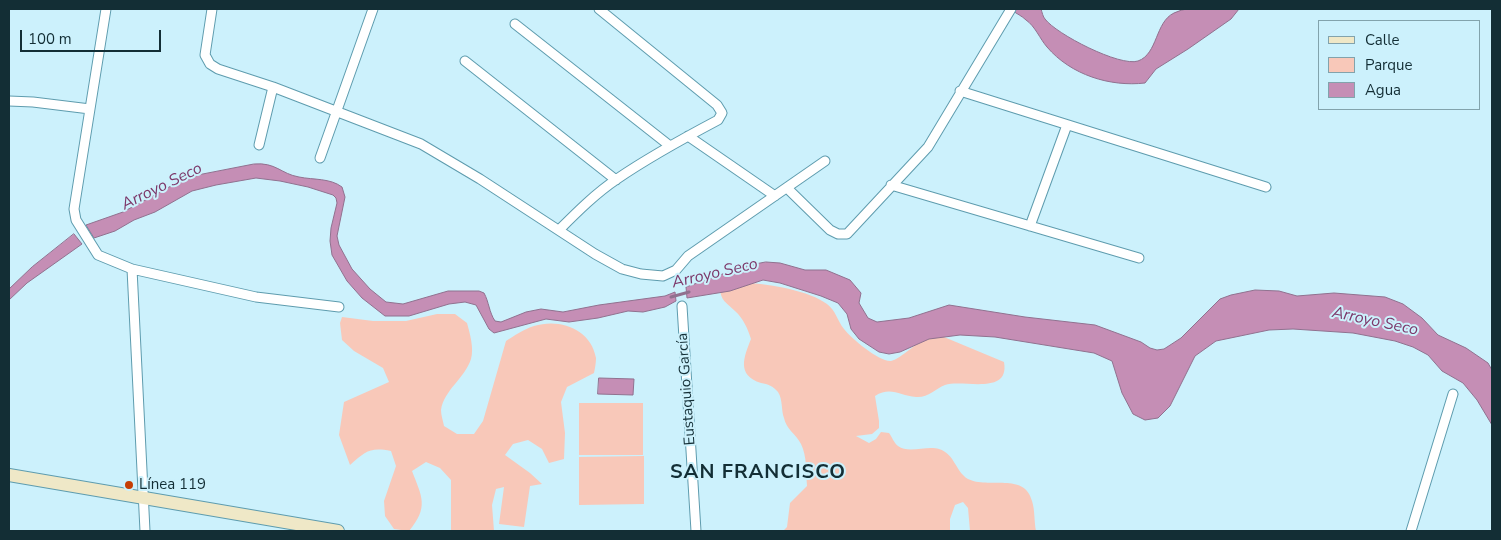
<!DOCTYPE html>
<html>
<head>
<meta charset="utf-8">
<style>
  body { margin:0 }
  #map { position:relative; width:1501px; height:540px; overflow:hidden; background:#ccf1fc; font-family:"Nunito Sans",sans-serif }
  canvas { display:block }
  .frame { position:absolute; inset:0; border:10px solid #132e35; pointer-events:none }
  .legend { position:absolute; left:1318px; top:20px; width:162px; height:90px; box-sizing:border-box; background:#ccf1fc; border:1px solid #82a3ac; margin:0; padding:6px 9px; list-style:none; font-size:15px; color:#132e35 }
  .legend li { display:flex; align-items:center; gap:10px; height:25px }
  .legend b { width:25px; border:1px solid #82a3ac }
  .scale { position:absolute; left:20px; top:30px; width:141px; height:22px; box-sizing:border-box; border:2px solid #132e35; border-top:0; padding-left:6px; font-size:15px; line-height:18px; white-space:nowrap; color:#132e35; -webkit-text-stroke:4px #ccf1fc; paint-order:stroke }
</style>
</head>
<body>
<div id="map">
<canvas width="1501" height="540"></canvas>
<div class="frame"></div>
<ul class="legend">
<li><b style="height:6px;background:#efe8c7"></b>Calle</li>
<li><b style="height:14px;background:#f8c8b9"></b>Parque</li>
<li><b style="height:14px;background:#c58eb5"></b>Agua</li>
</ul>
<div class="scale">100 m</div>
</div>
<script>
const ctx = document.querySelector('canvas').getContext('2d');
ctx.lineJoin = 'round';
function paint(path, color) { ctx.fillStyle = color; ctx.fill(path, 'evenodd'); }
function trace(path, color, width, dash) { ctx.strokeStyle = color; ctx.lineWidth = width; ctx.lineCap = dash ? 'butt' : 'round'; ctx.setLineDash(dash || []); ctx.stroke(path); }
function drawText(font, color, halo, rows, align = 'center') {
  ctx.font = font + ' "Nunito Sans",sans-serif'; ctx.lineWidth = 4; ctx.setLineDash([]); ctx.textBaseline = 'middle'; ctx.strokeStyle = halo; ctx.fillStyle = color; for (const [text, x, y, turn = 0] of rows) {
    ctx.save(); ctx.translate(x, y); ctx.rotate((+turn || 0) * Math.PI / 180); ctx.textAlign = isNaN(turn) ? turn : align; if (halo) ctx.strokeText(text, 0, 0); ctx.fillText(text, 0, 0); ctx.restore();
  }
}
const green = new Path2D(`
  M749,283C770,284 810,291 827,304C836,311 837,320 844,329C851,338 879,362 891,361C899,360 923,338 932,332L1004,362C1010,396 963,379 945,385C935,389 928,398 916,397C900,396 891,386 875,396L879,421V428L872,434L856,436L869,443L876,439L881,432L889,433C892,437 894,443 898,446C909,454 927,445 939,449C955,454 955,471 968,479C988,489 1025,472 1032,501C1035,510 1034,521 1036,531H970L968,508L963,502L955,505L950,519V531H783L787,527L790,503L807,486C806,472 807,456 801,444C796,434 786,429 784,418C781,410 783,400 778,392C773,386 768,384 761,383C736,375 744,357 751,339C748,329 743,318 735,311C725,301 720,301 720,285Z
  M437,314H455L467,323C470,334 474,348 471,359C465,378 444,390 441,410C441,415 443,421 444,426L457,434H474L483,421L506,341C514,336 524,329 534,326C560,318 591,329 596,358C596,363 595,368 594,373L567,387L561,402L565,433L564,459L549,463L542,449L528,440L513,444L505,455L530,473L542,484L530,486L524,527L499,524L504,487L496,489L492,505L494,531H451V480L440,468L426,462L412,471C422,497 429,507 409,531L394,529L385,516L384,501L396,466L391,451C370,447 366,451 350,465L339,435L344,402L389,382L383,368L354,351L342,340L340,323L342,317L373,321H406Z
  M579,403H643V455H579Z
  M644,456V504L579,505V457Z`);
const water = new Path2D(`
  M1015,9H1041C1042,12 1043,17 1045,19C1056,34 1120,67 1138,61C1158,54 1155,22 1174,13C1192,4 1219,9 1239,9L1231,19L1188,49L1156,69L1145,83C1110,87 1071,75 1047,47C1040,39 1035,26 1026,20C1022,16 1017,14 1013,11Z
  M254,164C276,162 281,174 299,177C314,180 330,178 342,187L345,197L337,236L339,245L352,269L370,289L386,302L403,304L448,291H479L484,293C489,302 489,312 495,321L501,322L526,312L541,309L563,312L599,305L665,296L675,292L676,301L665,307L643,312L628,311L598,318L569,322L546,319L494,333L489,329L476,305L465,302L449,304L409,316H385L362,298L347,281L332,255L330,241L331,228L337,203L336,198L333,195L308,187L280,181L256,178L216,185L192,191L155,212L134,220L115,231L94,238L86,225L123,212L171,186L198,175Z
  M74,234L82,244L27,283L9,300V289L32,267Z
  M766,262L780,263L805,270H826L850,280L861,293L859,303L868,318L877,322L909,318L949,305L1025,317L1095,325L1141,342L1150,348L1157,350L1164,349L1181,338L1220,299L1231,295L1255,290L1279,291L1297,296L1334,293L1385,297L1403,304L1422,318L1438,335L1466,348L1488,363L1492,370V425L1477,400L1463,383L1442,371L1428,355L1413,347L1395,341L1353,333L1293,329L1269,330L1216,341L1195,356L1170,406L1158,418L1145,420L1133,414L1122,393L1112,361L1094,353L995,337L960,335L929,339L900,352L889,354L879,352L859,339L851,329L847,314L838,303L821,296L780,283L763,280L730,291L687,298L686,287L745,266Z
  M599,378L634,379L633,395L598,394Z`);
const stream = new Path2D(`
  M671,297L689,292`);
const street = new Path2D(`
  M106,9L74,209L76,220L98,255L132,269L145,531
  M212,9L205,55L210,64L218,69L273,87L421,144L480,179L595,254L622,269L641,274L663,276L676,270L688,256L825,161
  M515,24L670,146
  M465,61L616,180
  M960,91L1266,187
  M9,101L33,102L90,109
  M688,136L775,196
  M259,145L273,87
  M320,158L373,9
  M891,185L1139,258
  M787,188L830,230L838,234H847L928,147L1011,9
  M1030,226L1067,125
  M559,230C577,212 596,193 617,179C649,157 684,138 718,120L722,113L717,105L599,9
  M132,269L256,297L339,307
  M682,306L696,531
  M1411,531L1453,394`);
const secondary = new Path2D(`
  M9,475L338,531`);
const markers = [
  [129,485,5,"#c53e04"]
];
const streetNames = [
  ["Eustaquio García",687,389,-94]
];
const poiNames = [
  ["Línea 119",139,485]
];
const waterNames = [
  ["Arroyo Seco",162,187,-26],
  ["Arroyo Seco",715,274,-13],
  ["Arroyo Seco",1375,322,12]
];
const districtNames = [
  ["SAN FRANCISCO",758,473]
];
paint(green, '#f8c8b9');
paint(water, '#c58eb5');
trace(water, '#90718f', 1);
trace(stream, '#90718f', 3);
trace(street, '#5e9cae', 11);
trace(secondary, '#5e9cae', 14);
trace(street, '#fff', 9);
trace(secondary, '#efe8c7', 12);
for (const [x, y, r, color] of markers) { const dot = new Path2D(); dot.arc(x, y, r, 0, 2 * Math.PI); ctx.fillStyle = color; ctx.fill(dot); trace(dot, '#ccf1fc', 2); }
drawText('15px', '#132e35', '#ccf1fc', streetNames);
drawText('15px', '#132e35', '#ccf1fc', poiNames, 'left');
drawText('italic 16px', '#7c386a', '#ccf1fc', waterNames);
ctx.letterSpacing = '1px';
drawText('bold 20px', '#132e35', '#ccf1fc', districtNames);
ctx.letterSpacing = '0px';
</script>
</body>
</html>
